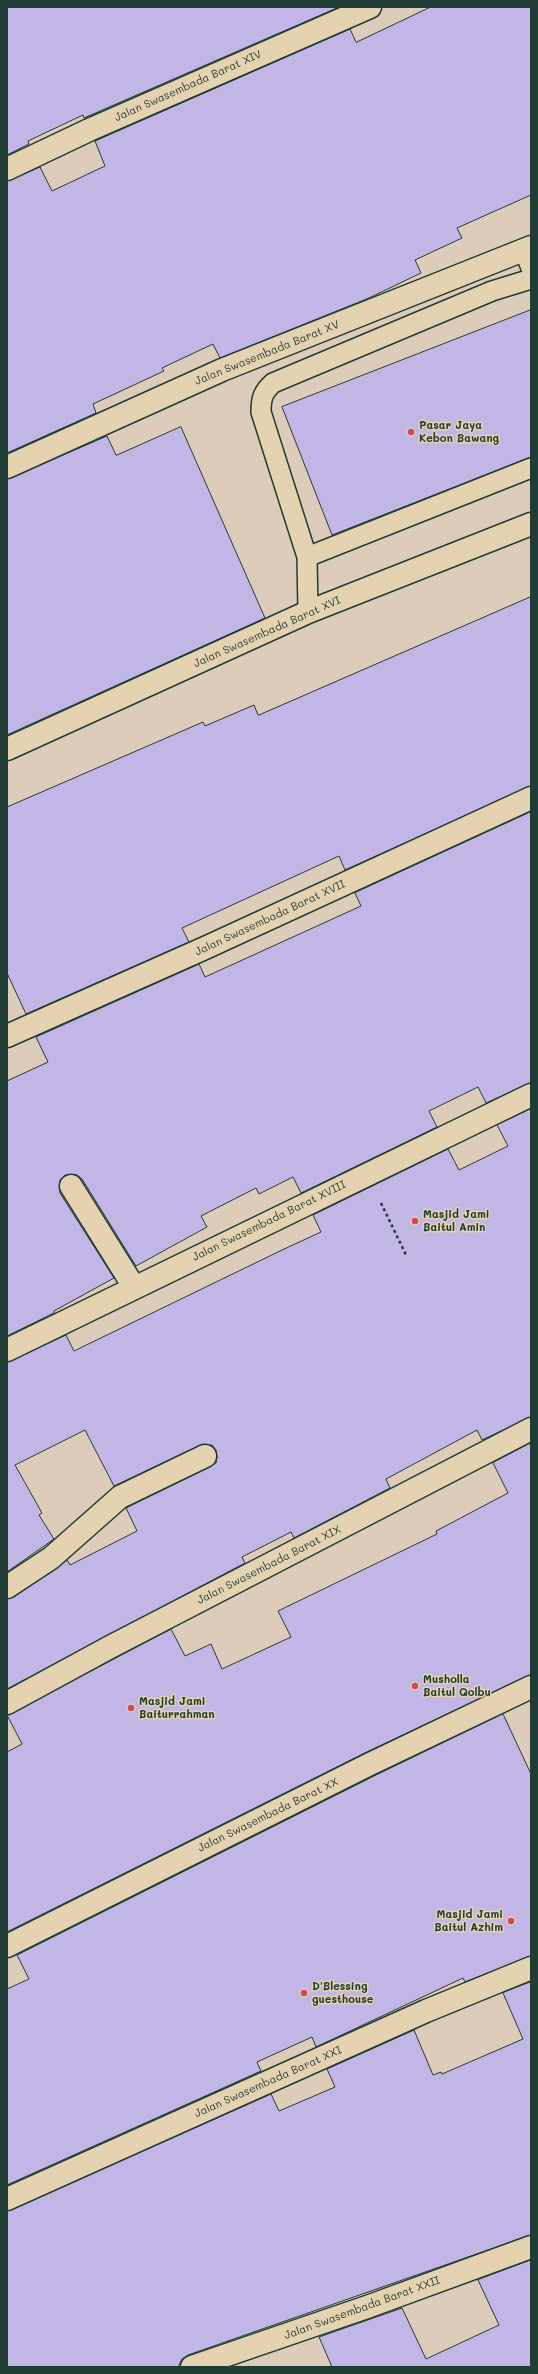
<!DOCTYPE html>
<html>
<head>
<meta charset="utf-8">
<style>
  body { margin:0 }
  #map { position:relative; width:538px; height:2374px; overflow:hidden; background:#deccbb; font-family:Mali,sans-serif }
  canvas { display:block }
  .frame { position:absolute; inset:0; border:8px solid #1f3d34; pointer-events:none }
</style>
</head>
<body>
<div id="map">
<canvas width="538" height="2374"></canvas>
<div class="frame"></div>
</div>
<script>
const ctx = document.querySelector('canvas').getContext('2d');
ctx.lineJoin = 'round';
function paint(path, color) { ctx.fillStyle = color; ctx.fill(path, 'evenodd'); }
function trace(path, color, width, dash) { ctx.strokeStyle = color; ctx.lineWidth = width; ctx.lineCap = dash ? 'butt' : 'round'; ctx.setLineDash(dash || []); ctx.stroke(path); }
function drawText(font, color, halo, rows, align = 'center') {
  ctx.font = font + ' Mali,sans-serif'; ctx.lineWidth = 3; ctx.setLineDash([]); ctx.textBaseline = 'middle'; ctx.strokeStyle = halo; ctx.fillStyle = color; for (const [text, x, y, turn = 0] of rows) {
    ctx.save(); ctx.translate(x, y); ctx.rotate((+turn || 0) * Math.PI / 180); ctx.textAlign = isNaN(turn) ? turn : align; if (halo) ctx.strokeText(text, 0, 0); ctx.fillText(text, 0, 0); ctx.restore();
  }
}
const building = new Path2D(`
  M7,7H339L84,118L83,115L28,141L29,144L7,155Z
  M431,7H531V195L457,228L462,238L415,260L421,273L369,298L220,358L213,344L162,368L164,371L93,404L96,413L7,453V181L40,167L52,191L105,166L95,141L350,29L356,42Z
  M531,310V457L332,535L282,407Z
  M181,427L265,618L7,735V479L107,436L116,455Z
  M531,597V786L345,870L339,856L182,928L189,942L26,1014L7,973V807L203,722L205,726L254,705L258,715Z
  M531,812V1083L486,1103L478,1087L429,1111L437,1127L301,1193L293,1177L259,1194L256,1188L201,1216L207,1227L136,1266L82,1179L77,1175H65L60,1180V1193L114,1278L54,1311V1313L7,1336V1081L48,1062L36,1037L199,964L205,977L361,906L355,893Z
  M531,1109V1417L482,1440L477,1430L386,1479L390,1488L294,1538L291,1532L242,1557L245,1563L7,1689V1599L14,1597L67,1560L70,1565L137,1531L126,1508L210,1467L216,1463L217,1457L216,1450L212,1445H200L114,1486L85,1430L15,1465L42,1513L39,1515L54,1539L7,1572V1362L66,1335L74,1351L282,1250L321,1232L313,1215L448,1149L459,1170L508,1146L497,1125Z
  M531,1443V1675L365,1753L7,1932V1752L22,1744L7,1715L171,1629L185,1656L211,1644L222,1669L291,1637L278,1611L437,1534L436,1531L508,1493L493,1463Z
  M503,1714L531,1774V1956L465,1982L463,1978L316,2047L312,2037L257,2062L261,2071L7,2185V1989L29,1979L17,1955L376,1775Z
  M531,1982V2235L188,2355L182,2359L178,2367H7V2211L271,2094L279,2111L335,2087L327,2069L414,2030L433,2075L441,2072L442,2074L523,2039L503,1993Z
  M531,2260V2367H332L319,2337L402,2308L426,2359L499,2325L478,2280Z`);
const path = new Path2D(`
  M381,1203L407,1257`);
const service = new Path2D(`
  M524,250L531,268
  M307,557L531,468
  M308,612L307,557L261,412C261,398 263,392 273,383L492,291L531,279`);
const minor = new Path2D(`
  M7,169L89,130L370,7
  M7,467L222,370L531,247
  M7,749L308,612L531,524
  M7,1036L205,948L531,798
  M71,1186L134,1287
  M7,1350L531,1095
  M7,1587L51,1558L120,1497L205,1456
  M7,1703L112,1646L531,1429
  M7,1946L370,1764L531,1687
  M7,2199L426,2011L531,1968
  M192,2367L367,2307L531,2247`);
const markers = [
  [411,432,4,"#d1495b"],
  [415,1221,4,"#d1495b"],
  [415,1686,4,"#d1495b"],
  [131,1708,4,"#d1495b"],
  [511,1921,4,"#d1495b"],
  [304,1993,4,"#d1495b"]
];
const streetNames = [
  ["Jalan Swasembada Barat XIV",188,86,-24],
  ["Jalan Swasembada Barat XV",267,353,-22],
  ["Jalan Swasembada Barat XVI",267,632,-24],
  ["Jalan Swasembada Barat XVII",270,918,-25],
  ["Jalan Swasembada Barat XVIII",269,1221,-26],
  ["Jalan Swasembada Barat XIX",269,1565,-27],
  ["Jalan Swasembada Barat XX",268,1815,-26],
  ["Jalan Swasembada Barat XXI",268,2082,-24],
  ["Jalan Swasembada Barat XXII",362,2308,-20]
];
const poiNames = [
  ["Pasar Jaya",419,426],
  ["Kebon Bawang",419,439],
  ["Masjid Jami",423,1215],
  ["Baitul Amin",423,1228],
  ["Musholla",423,1680],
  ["Baitul Qolbu",423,1693],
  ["Masjid Jami",139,1702],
  ["Baiturrahman",139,1715],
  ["Masjid Jami",503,1915,"right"],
  ["Baitul Azhim",503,1928,"right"],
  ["D'Blessing",312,1987],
  ["guesthouse",312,2000]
];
paint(building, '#c2b6e7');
trace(building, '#1f3d34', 1);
trace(service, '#1f3d34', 22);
trace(minor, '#1f3d34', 25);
trace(path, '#1f3d34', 2.5, [3, 3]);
trace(service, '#e5d2b0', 19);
trace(minor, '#e5d2b0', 22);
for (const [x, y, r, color] of markers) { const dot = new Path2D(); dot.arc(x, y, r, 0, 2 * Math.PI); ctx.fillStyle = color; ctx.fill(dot); trace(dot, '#e5d2b0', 1.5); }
drawText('11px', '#1f3d34', '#e5d2b0', streetNames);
drawText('bold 11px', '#1f3d34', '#e5d2b0', poiNames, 'left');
</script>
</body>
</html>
